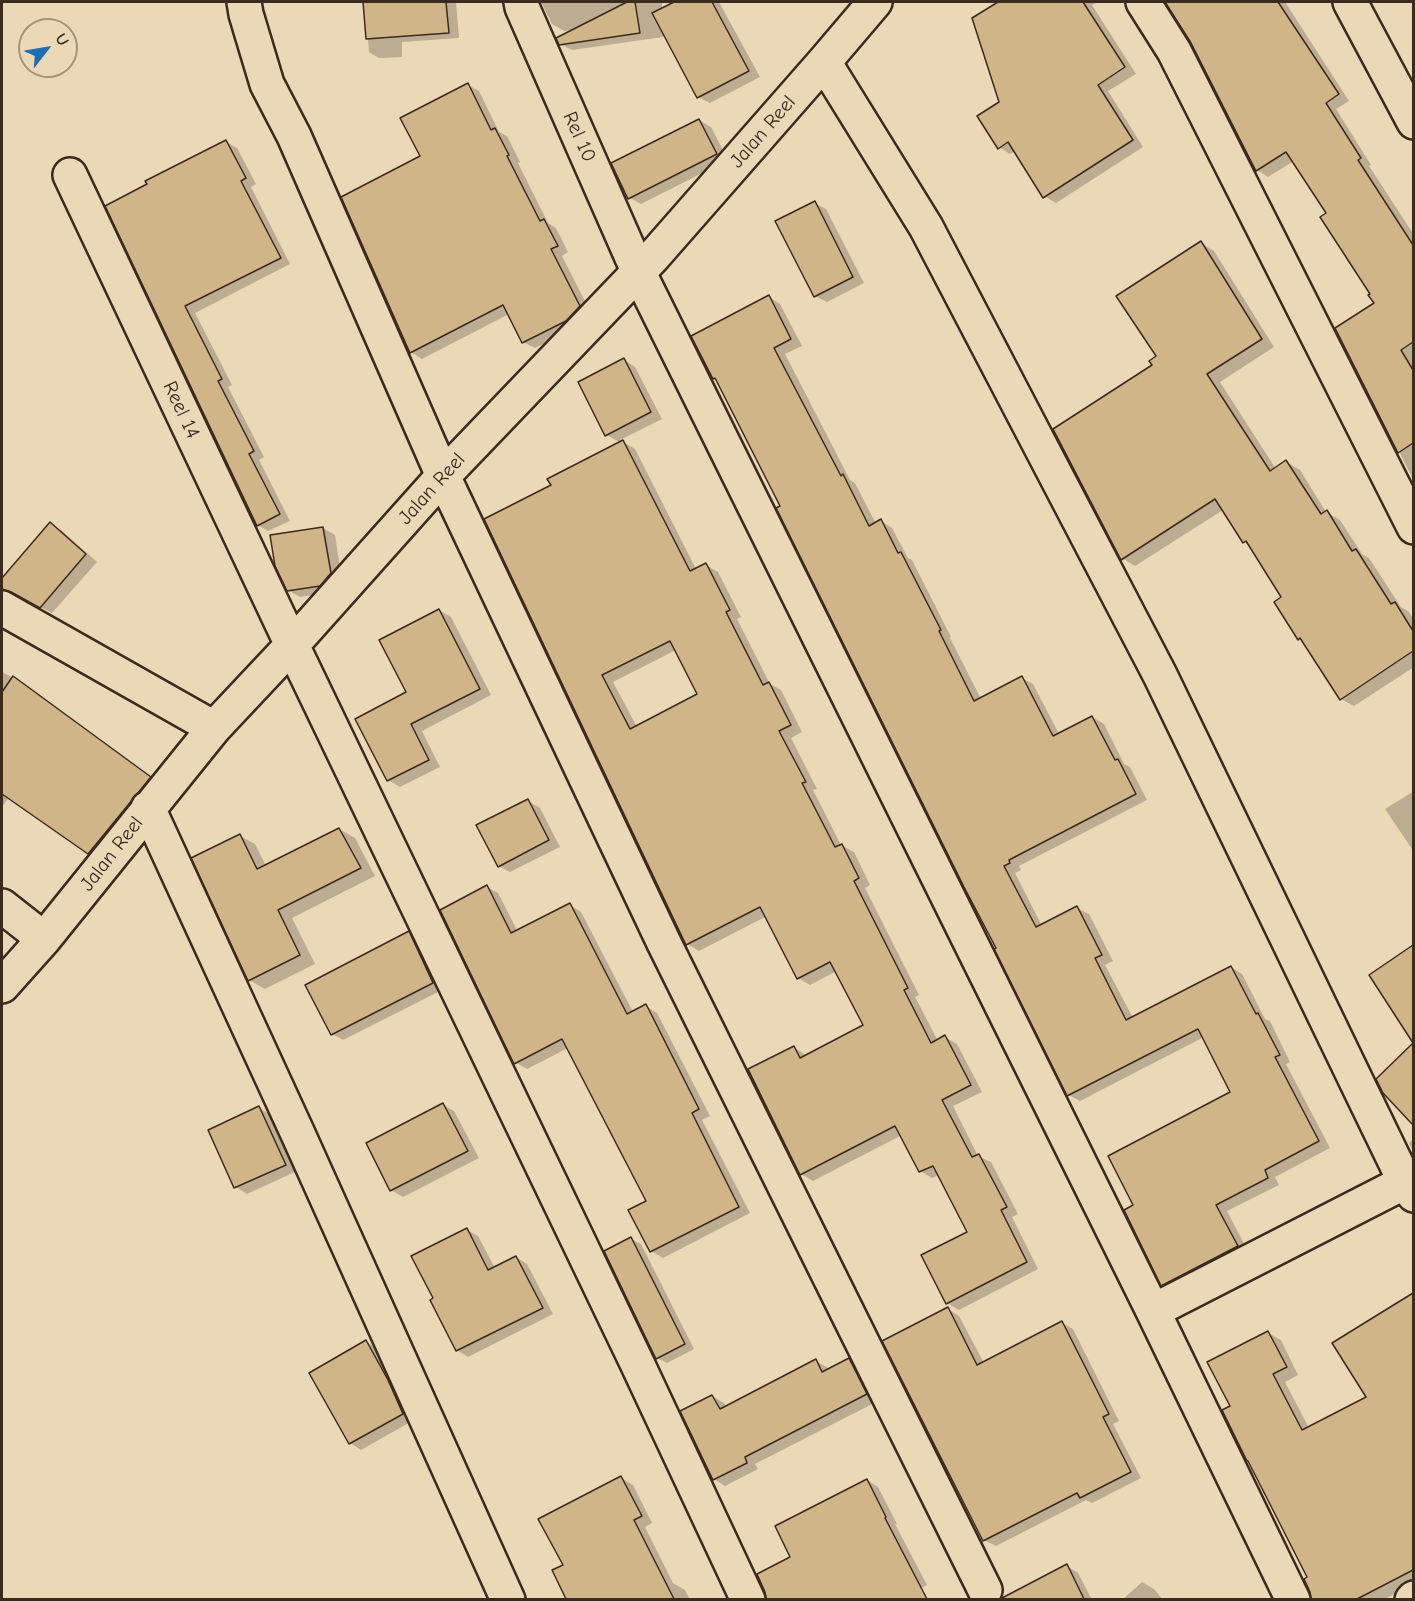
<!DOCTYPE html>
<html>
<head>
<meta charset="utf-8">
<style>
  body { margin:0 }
  #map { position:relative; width:1415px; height:1601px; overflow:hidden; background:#ebd8b6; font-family:"Comic Neue",sans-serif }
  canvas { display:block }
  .frame { position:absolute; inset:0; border:3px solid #3b2a1e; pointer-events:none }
  .north { position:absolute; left:18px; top:18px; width:60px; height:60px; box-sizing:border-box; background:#ebd8b6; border:2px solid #a59279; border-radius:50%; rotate:59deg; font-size:16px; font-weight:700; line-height:24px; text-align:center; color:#3b2a1e }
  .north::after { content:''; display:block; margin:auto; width:21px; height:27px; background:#1f6fb2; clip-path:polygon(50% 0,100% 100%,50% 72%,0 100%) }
</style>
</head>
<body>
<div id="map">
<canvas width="1415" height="1601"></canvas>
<div class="frame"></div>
<div class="north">U</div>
</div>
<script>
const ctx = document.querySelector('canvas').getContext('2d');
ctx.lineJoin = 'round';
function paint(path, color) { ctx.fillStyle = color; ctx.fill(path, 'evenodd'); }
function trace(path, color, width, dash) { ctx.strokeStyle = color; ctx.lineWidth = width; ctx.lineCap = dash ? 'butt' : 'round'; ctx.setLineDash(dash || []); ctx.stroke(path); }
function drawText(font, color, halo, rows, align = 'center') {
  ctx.font = font + ' "Comic Neue",sans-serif'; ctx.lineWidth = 5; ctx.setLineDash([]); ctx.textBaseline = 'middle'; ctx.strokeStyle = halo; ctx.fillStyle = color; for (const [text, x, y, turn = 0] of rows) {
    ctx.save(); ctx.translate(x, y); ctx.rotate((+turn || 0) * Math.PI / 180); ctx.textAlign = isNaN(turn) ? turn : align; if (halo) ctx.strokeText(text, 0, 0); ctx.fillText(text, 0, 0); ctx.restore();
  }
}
const shadow = new Path2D(`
  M365,2H456L459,38L402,42V57L379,58L369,52Z
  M541,2H662V9L677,2H719L760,77L710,103L698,97L663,29V37L572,50L560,44L574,30L564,31L552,24Z
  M1001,2H1098L1092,5L1136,74L1108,91L1143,147L1056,203L1044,196L1015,151L1010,154L999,147L1000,103L974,19Z
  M1167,2H1285L1349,101L1336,109L1371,165L1369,166L1414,235V481L1337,329L1376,304L1372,294L1328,213L1294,161L1268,177L1257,170L1191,40Z
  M468,85L479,91L499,132L507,136L520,162L518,163L548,223L556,228L568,252L562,256L591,313L578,327L535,348L523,342L509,314L422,359L411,352L422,157Z
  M699,120L711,127L728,160L641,204L630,198Z
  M226,142L237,148L256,184L251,187L290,264L195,313L232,385L228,387L264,457L259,460L290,521L268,531L258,525L107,207Z
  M814,203L826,209L864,283L827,302L815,296Z
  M1201,243L1214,251L1274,347L1220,382L1276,469L1286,462L1300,470L1326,512L1340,520L1362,554L1369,558L1401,607L1408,611L1414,620V667L1354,706L1341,699L1305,642L1299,639L1283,598L1251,547L1244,542L1223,510L1135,566L1122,558L1154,365Z
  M769,297L780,304L802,346L785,354L850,480L855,483L876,524L881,521L892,528L908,558L912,560L951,637L950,638L981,699L1022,678L1033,684L1059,734L1092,717L1104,724L1124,764L1130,767L1147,800L1019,866L1021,870L1015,873L1042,926L1077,908L1089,914L1113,961L1105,965L1133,1018L1231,967L1242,974L1265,1019L1270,1021L1290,1062L1286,1064L1330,1148L1275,1177L1279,1185L1227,1211L1249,1253L1174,1291L1163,1285L1135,1205L1232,1093L1204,1037L1080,1101L1069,1095L778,509L782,507L719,381L714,378Z
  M624,360L635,367L662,419L620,440L635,449L696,569L706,565L718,572L741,617L737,619L770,684L781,690L802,732L791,738L817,789L813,790L841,845L854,852L870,885L865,888L919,995L915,997L938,1041L945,1037L957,1044L982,1092L953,1106L978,1156L991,1162L1018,1214L1012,1217L1038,1269L959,1310L947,1303L969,1233L939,1175L932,1178L920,1171L902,1135L813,1181L801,1174L750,1070L794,1047L807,1056L865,1026L837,971L810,985L798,978L767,916L699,951L687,944L486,519L553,486L621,443L607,435ZM676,650L700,695L637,727L613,682Z
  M50,524L61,530L97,562L52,613L24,598L13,596L2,589V580Z
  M323,528L335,535L342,580L332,592L300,597L288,590Z
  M439,610L451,617L491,695L422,731L440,767L400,787L388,780L357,719L408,693Z
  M2,672L25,684L160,784L100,859L9,797L2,807Z
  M1414,791V852L1385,809Z
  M528,801L540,808L560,847L510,872L499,866Z
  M339,829L355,838L375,876L292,918L315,964L265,989L249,980L240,836L255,844L266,866Z
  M487,887L498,893L518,932L570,905L581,912L633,1012L646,1006L657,1013L710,1116L702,1120L750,1213L663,1258L651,1251L648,1201L568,1048L527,1069L515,1062Z
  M409,933L420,939L444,989L343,1040L332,1034Z
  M1414,947V1042L1371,975Z
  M1414,1045V1123L1384,1092L1378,1079Z
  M443,1105L454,1111L479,1158L403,1197L391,1190Z
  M259,1108L271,1115L297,1171L247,1194L236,1187Z
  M1414,1139V1153L1409,1143Z
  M467,1230L478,1236L495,1268L516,1257L527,1264L553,1314L468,1357L457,1350Z
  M631,1239L641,1244L694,1349L667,1363L657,1358Z
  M1405,1299L1414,1304V1389L1407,1398L1414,1404V1584L1383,1600H1312L1309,1578L1232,1407L1268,1333L1281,1340L1298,1375L1285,1382L1309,1428L1368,1397Z
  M948,1309L959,1316L984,1363L1062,1323L1073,1329L1119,1421L1113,1424L1141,1478L1092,1503L1086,1500L996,1546L984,1540Z
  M366,1342L378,1349L414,1420L361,1450L350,1443Z
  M849,1360L860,1366L878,1401L755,1464L758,1469L725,1486L714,1479L712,1396L724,1403L726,1407L816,1361L828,1368L829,1370Z
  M621,1478L633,1485L652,1523L645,1527L673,1583L685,1590L690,1600H568L554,1571L565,1565Z
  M867,1480L878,1487L897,1524H895L927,1585L899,1600H768L766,1592L792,1558Z
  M1067,1566L1078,1573L1092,1600H1002Z
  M1142,1582L1154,1589L1163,1600H1122Z`);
const building = new Path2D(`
  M363,2H446L449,33L366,39Z
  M627,2H635L640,33L559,45L556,38Z
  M674,2H712L749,71L697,98L652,13Z
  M998,2H1083L1125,67L1098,85L1133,140L1043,198L1008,142L998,149L977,116L999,102L972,18Z
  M1165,2H1278L1339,94L1326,103L1361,158L1358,160L1413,245V342L1401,350L1413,370V443L1398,453L1335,328L1374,303L1368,295L1370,294L1320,217L1326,213L1286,152L1256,171L1191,43Z
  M468,83L491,130L495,128L509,155L507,156L540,221L544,219L558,246L551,249L580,306L566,321L522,343L503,305L410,353L341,197L420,156L400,118Z
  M699,119L717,154L628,199L611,163Z
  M226,140L246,178L241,181L281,258L185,306L222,379L218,381L254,451L249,454L280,514L257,526L105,206L147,184L145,181Z
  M815,201L853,277L814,297L775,221Z
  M1201,241L1262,339L1207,374L1270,471L1286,460L1321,514L1327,510L1352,551L1356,549L1391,604L1395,602L1413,631V651L1340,700L1300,638L1298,640L1274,602L1281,597L1246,541L1243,543L1215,499L1121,560L1053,429L1152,365L1149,361L1156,356L1116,296Z
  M769,295L791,339L774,348L841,476L843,474L869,526L881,519L898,553L901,552L941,630L939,631L974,701L1022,676L1053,736L1092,716L1115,760L1118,759L1136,794L1009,860L1010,863L1004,866L1036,927L1077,906L1102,955L1095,958L1126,1020L1231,966L1256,1014L1258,1013L1280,1055L1275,1057L1319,1141L1265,1170L1268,1178L1216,1205L1238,1246L1161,1286L1124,1210L1133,1205L1108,1156L1230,1092L1198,1029L1067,1096L994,949L996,948L964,887L776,508L780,506L715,378L713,379L691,336Z
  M624,358L651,412L605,436L578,382Z
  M623,440L690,571L706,563L730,610L726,612L763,685L769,682L791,725L779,731L806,782L802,783L835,847L842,844L859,878L854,881L908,988L904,990L931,1043L945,1035L971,1085L942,1100L972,1157L979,1154L1007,1207L1001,1210L1027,1262L946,1304L921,1255L967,1232L933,1166L919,1172L895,1126L800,1175L748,1069L794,1046L800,1058L863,1025L830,962L797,979L760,907L686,945L484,519L551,485L547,479ZM670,641L697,694L630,729L602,675Z
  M50,522L86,554L40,608L11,592L2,589V578Z
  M323,527L331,573L320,586L287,591L275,566L270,535Z
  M439,609L480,689L411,724L429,760L387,781L355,719L406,692L379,640Z
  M13,676L151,777L88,854L2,794V692Z
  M528,799L549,840L498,867L476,825Z
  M339,828L361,868L278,910L300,955L248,981L191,858L240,834L257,869Z
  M487,885L511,933L570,903L627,1014L646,1004L699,1109L692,1113L739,1207L650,1252L628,1210L646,1201L562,1039L514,1064L440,910Z
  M409,931L433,983L331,1035L305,985Z
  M1413,945V1125L1383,1093L1376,1079L1413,1043L1369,975Z
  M443,1103L468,1151L390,1191L366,1143Z
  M259,1106L286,1165L234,1188L208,1130Z
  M467,1228L488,1270L516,1256L543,1308L456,1351L430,1300L433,1298L411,1256Z
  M631,1237L685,1344L656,1359L604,1251Z
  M1413,1293V1570L1357,1599H1311L1310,1592L1304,1579L1307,1577L1248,1461H1247L1222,1410L1230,1406L1207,1362L1268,1331L1287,1367L1273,1374L1302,1430L1366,1397L1332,1343Z
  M948,1307L977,1365L1062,1321L1109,1414L1103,1417L1131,1472L1080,1498L1077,1493L983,1541L882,1341Z
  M366,1340L388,1380L403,1414L349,1444L309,1373Z
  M849,1358L867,1394L745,1457L747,1463L713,1480L680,1411L712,1395L720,1409L816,1359L822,1372Z
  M621,1476L642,1516L634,1520L674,1599H566L552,1570L563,1565L538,1519Z
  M867,1479L886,1517L885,1518L927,1599H766L765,1592L757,1574L790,1557L775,1526Z
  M1067,1564L1084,1599H1001L1002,1598Z`);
const minor = new Path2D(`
  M244,2L246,14L267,84L294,136L443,476L664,943L985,1590
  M521,2L522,7L638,271L1153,1311L1293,1600
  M1143,2L1174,51L1414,527
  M1350,2L1414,122
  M824,62L926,227L1160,675L1405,1182L1414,1195
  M70,175L292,645L637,1363L748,1600
  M2,608L214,728
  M148,808L298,1134L508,1600
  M2,906L44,939
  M2,986L44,939L214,728L292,645L443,476L653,257L824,62L875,2
  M1153,1311L1405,1182
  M1412,1600L1414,1598`);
const streetNames = [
  ["Jalan Reel",763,132,-49],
  ["Rel 10",579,137,66],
  ["Reel 14",181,410,65],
  ["Jalan Reel",432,489,-48],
  ["Jalan Reel",112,854,-52]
];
paint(shadow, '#0003');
paint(building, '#d0b588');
trace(building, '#3b2a1e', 1.5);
trace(minor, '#3b2a1e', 38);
trace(minor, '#ebd8b6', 33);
drawText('20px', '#3b2a1e', '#ebd8b6', streetNames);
</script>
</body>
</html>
